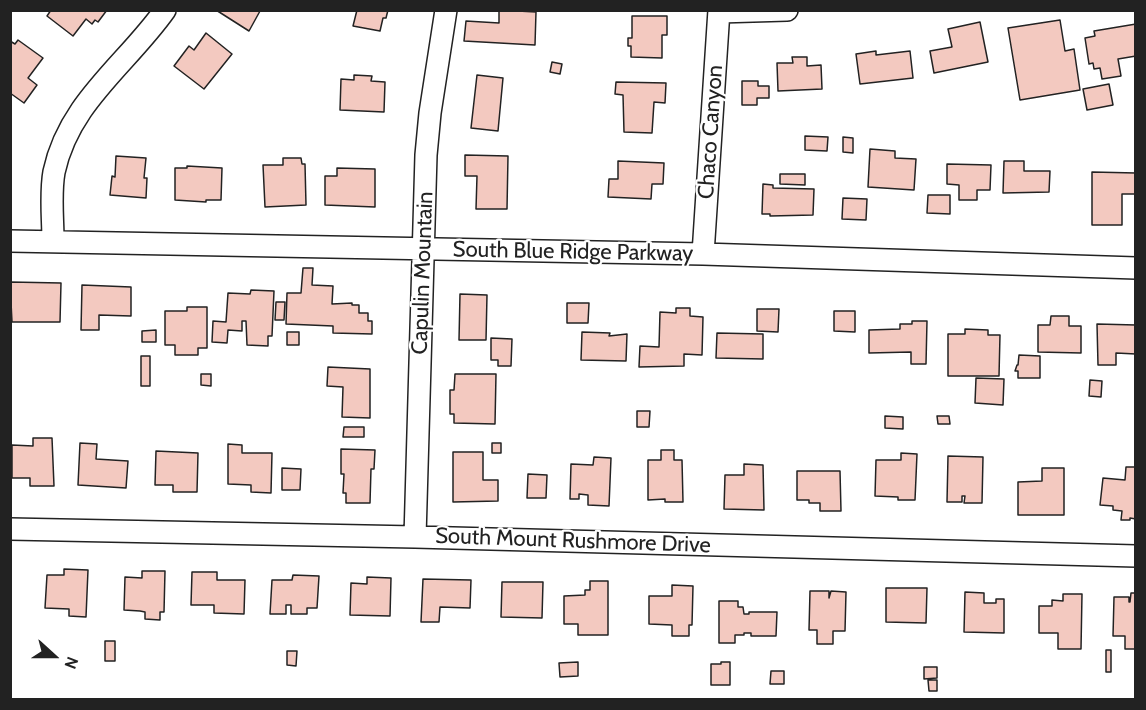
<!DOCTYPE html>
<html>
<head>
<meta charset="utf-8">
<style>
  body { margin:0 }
  #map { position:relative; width:1146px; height:710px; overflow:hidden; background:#fff; font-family:Cabin,sans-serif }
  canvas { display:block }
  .frame { position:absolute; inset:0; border:12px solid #222; pointer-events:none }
  .north { position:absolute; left:24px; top:626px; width:60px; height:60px; -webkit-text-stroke:4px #fff; paint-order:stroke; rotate:111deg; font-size:16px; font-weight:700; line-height:24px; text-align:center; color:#222 }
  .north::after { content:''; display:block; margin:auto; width:21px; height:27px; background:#222; clip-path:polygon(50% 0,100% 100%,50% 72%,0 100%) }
</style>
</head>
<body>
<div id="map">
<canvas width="1146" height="710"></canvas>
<div class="frame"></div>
<div class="north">N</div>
</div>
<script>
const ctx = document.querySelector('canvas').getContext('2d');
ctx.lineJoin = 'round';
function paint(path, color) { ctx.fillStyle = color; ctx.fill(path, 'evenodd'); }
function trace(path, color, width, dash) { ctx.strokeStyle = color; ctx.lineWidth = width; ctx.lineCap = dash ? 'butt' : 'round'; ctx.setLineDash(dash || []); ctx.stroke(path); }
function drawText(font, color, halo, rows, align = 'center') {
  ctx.font = font + ' Cabin,sans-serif'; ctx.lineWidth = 4.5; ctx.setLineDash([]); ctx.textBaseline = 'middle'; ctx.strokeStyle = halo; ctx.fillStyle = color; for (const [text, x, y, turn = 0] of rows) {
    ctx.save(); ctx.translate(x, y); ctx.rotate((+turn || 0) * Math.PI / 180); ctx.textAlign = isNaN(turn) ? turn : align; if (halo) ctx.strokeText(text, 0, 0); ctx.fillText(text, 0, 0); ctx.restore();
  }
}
const building = new Path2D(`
  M51,10H107L98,22L95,20L92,24L86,19L73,36L47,16Z
  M216,10H259L260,11L249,31Z
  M357,10H388L386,18H383L380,31L353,26Z
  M499,10L536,12L535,45L464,41L466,21L499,23Z
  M632,16H667V35H662V58L631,57V46H628V38H632Z
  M1060,20L1065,51L1074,49L1080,90L1020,100L1008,28Z
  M980,22L988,62L934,73L930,51L952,47L948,29Z
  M1136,24V56L1118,59L1121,76L1102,79L1100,68L1094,69L1093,63L1089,64L1085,38L1095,36L1094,31Z
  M206,33L232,54L204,89L174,66L189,46L194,50Z
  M18,40L43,58L28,78L37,85L24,103L10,93V41L15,44Z
  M876,51V55L910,51L913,78L860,84L856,54Z
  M792,57H807V66L821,65L822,89L778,91L777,63H793Z
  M552,62L562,64L560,74L550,72Z
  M354,75L372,76L371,81L385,82L384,112L340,110L341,79L354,80Z
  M477,75L503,78L498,131L471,128Z
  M742,81H758V86H769V98H757V105H742Z
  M616,82L666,83L665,103L654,102L652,133L624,132L623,95L615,94Z
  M1109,84L1113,105L1087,110L1083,89Z
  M805,136L828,137L827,151L805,150Z
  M843,137L853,138V153L843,152Z
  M870,149L895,151V158L916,159L914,190L868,187Z
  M465,155L508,156L507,209H476L477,176H465Z
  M116,156L146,158L144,178H147L146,198L110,195L112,176L115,177Z
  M283,158H301L302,164H305L306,205L265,207L263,165H283Z
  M618,161L664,163L663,184H652L651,199L608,197L609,179H618Z
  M1004,161H1024V171H1050L1049,192L1003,193Z
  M947,164L991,165L990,190H977V200H959V185L947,184Z
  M187,166L222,168L221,200H206V202L175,200V168H187Z
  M337,168L375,169V207L325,205V176H337Z
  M1092,172L1136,173V194H1122V225H1092Z
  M780,174H805V185L780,184Z
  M763,184L773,185V188L814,189L813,215L770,216V214H762Z
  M928,195H950V214L927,213Z
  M843,198L867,199L866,220L842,219Z
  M303,268H313L312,285L333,286L332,304L352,303V305H359V313H368V321H372V334L333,333V326L286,324L287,293H301Z
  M10,282L61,283L60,322H12Z
  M82,285L131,287V316L99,315V330H81Z
  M251,290L274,291L272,336H268V346L247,345L246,321H242V331L228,330L227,343L212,342L213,321L226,322L228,293L250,294Z
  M460,294L487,295L486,340H459Z
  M276,302H285L284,320H275Z
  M567,303H589L588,323H567Z
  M187,307H207V348H198V355H175V345H165V311H187Z
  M676,308H690V316L703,317L702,355L684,354V366L639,367L640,346L659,347L660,312L676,313Z
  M757,309H779L778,332L757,331Z
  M834,311H855V332L834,331Z
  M1051,316H1069V326H1081V353L1038,352V325H1050Z
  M912,321H927L926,364H911V352L869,353V330L900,329V324H912Z
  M1097,324L1136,325V354L1116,353V365H1098Z
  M965,329L988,330V335H1000L999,376H948V334H965Z
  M156,330V342H142V331Z
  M287,332H299V345H287Z
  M582,332L610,333L609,336L627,334L626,361L581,360Z
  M717,333L763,334V359L716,358Z
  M491,338L512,339L511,366H498V360H491Z
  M1019,355L1040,356V378H1018V371H1015L1017,365H1018Z
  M141,356H150V386H141Z
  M328,367L370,369V418L342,417L343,387L327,386Z
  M201,374H211V386L201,385Z
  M455,374H496L495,424L454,423V414H450V390H454Z
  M976,378L1004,379L1003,405L975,403Z
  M1090,380L1102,381L1101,397L1089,396Z
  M637,411H650L649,427H637Z
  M885,416L903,417V429L885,428Z
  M937,416H949L950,424H938Z
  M344,427H364V437H343Z
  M33,438H52L54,486H30V478H12V445L33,446Z
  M80,443L97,444L96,459L128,461L126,488L78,485Z
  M492,443H501V453H492Z
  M228,444L242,445V453H272L271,493L251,492V485L228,484Z
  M341,449L375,450L374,469H371L370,503H346V493H343L344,474H341Z
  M661,450H674V460H682L683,502H665V499L648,500V460H661Z
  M156,451L198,453L197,492H173V485H155Z
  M453,452H483V480H498V501L453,502Z
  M901,453L917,454L915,500H898V497L875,496L876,460H901Z
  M948,456L983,457L982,503H964L965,496H962V502H947Z
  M594,457L611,458L609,506L588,505V495L579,494V499H570L571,464L593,465Z
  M744,464L763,465L764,510L724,509L725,475H744Z
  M1126,467H1136V519L1130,518V520H1121L1122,511L1113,510V506L1100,505L1103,478L1125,480Z
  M282,468L301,469L300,490H282Z
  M1042,468H1064V515H1018V482L1042,481Z
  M797,471H840L841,511H820V503H809V500H797Z
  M528,474L547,475L546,498H527Z
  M64,569L88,570L86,617L69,616V609L45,608L47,575H64Z
  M142,571H165L164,612H160V620L145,619V612L140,611L124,610L125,577L142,578Z
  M192,572H217V580H245L244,614L214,613V605H191Z
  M293,575L319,576L317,608H307V614H291V605H286V614H270L272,580H292Z
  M367,577L391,578L390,616L350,615L351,583L367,584Z
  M423,579L471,580L470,608L440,607L439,622H421Z
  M590,581H608V635H578V624H564V596L585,595V590H590Z
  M502,582H543L542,618L501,617Z
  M672,585L693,586L692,625H689V636H672V625L649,624V596H672Z
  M886,588H927L926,623L886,622Z
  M810,591H829V598L831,591L846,592L845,631H833V644H817V630H809Z
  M965,592L984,593V603H996V599H1004V633L964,632Z
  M1131,593H1136V649H1125V636H1113L1114,597H1129V602H1130Z
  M1063,594H1082L1081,649H1058V633H1039V606H1052V600L1063,601Z
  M719,601H738V607H743L744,614H749V612H777L776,636H751V633H744V635H735V643H719Z
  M105,641H115V661H105Z
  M1106,650H1111V672H1106Z
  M287,651H297L296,666L287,665Z
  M578,662V676L560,677L559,663Z
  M721,662H730V685H711V664H721Z
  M924,667H937V678L924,679Z
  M771,671H784V684H770Z
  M928,680H937V691H929Z`);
const minor = new Path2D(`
  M719,12L787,10
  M10,241L703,254L1136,268
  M53,241C53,219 50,194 54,172C69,102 126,65 165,10
  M703,254L719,10
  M10,529L415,537L1136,556
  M415,537L426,155L430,113L446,10`);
const streetNames = [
  ["Chaco Canyon",711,132,-86],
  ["South Blue Ridge Parkway",573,252,1],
  ["Capulin Mountain",423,273,-88],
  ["South Mount Rushmore Drive",573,541,2]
];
paint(building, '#f3c9c0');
trace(building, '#222', 1.5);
trace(minor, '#222', 24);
trace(minor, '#fff', 21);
drawText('22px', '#222', '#fff', streetNames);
</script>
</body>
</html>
